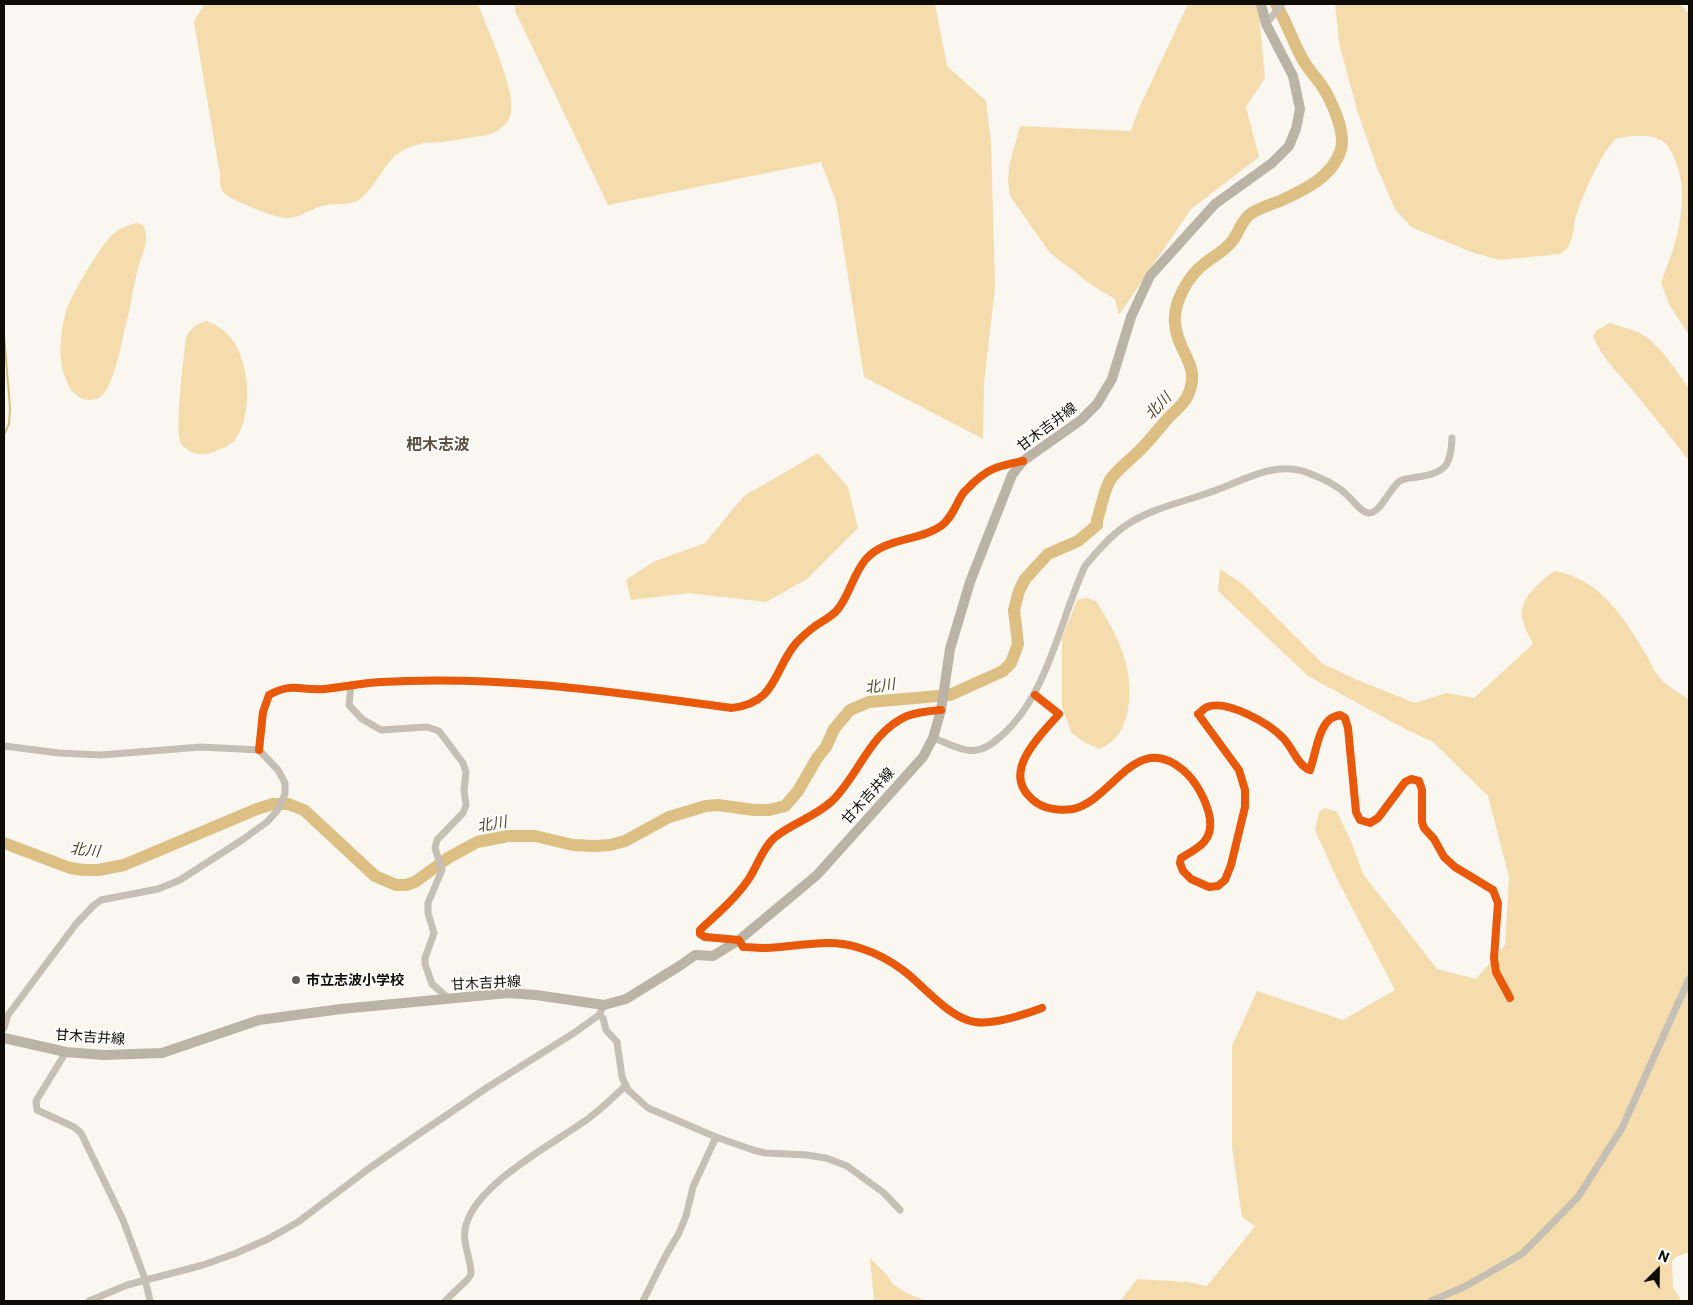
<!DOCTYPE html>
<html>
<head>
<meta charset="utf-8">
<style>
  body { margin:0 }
  #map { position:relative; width:1693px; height:1305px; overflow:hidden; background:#faf7f0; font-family:Commissioner,sans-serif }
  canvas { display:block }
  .frame { position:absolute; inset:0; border:5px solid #0f0b05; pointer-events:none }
  .north { position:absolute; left:1633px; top:1245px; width:50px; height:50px; -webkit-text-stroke:4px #fff; paint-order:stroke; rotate:23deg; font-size:14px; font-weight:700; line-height:20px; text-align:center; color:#0f0b05 }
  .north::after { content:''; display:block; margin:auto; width:18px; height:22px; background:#0f0b05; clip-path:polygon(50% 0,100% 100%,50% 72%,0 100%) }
</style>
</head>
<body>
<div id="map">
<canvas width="1693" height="1305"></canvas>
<div class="frame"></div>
<div class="north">N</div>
</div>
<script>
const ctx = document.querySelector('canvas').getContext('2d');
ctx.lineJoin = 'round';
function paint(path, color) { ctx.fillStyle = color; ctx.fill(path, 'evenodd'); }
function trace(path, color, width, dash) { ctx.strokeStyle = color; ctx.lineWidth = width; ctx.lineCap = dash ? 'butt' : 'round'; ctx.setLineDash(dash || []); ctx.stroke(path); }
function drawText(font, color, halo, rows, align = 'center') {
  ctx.font = font + ' Commissioner,"Noto Sans JP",sans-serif'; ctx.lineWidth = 4; ctx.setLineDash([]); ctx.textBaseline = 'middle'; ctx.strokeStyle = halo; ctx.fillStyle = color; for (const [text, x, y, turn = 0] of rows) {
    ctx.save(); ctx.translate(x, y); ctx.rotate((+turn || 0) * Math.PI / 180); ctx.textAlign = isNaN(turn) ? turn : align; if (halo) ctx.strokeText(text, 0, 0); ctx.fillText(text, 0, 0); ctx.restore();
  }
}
const green = new Path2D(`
  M204,4H478C487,29 515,87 511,112C509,125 499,131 488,135C473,137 457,140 442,142C434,143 424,142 416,145C383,154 382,182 360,199C351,206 337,203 326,205C312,207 301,218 287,218C278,219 228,199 224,193C219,187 220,181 220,175L194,22Z
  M514,4H935L947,66L986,101L991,142L995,287L984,384L983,439L864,377L836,201L821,162L608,205L516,13Z
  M1188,4H1258L1265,78L1246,107L1259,157L1191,209L1119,315L1115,299L1093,286L1050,253L1010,196L1008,182L1009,166L1020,126L1131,131L1139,108Z
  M1335,4H1680L1689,14V335L1670,306L1661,283C1665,271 1669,261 1673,250C1678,235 1681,216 1682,200C1684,184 1676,149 1661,140C1647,133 1629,136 1615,139C1599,158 1584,192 1576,216C1573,225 1574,235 1570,243C1568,249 1565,251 1560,254L1500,260L1474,253L1411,227L1395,209L1377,168L1357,110L1339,43Z
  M137,223L143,225C151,241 141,255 137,272C133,288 131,304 127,320C121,343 118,367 107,389C100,403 83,403 73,392C69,388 65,377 63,372C58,352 61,327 67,308C73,292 101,245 113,234C119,228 129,225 137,223Z
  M206,321C220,325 234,338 239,352C250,376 252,422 232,443C228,446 223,448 218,450C212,453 207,455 200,454C194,454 184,449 181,443C174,429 184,356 186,337C191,328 197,324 206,321Z
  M1610,323L1638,332L1648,338L1664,354L1689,388V461C1670,435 1649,411 1629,386C1615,370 1601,356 1593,336L1597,330Z
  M818,453L848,487L858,528L807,579L766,602L689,593L631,600L626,580L653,562L705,543L744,496Z
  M1220,569L1244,585L1323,664L1355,679L1415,703L1446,693L1474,698L1533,644C1529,636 1524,627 1522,618C1518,599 1541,581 1554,571C1599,578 1624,617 1645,653C1650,660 1653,670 1658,676C1666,686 1679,693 1689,699V1252L1676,1257L1672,1261L1673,1288L1682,1301H1120L1137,1279L1187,1282L1207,1286L1255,1226L1242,1217L1232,1147V1046L1257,991L1343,1020L1395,990L1337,879L1315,830L1319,812L1325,808L1337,812L1351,841L1363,874L1437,969L1476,979L1505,945L1509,877L1488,796L1433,742L1407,730L1308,676L1218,591Z
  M1086,598L1096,601C1107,619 1118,637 1124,657C1134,685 1133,738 1099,749L1082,741L1071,732L1062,706V638L1077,600Z
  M870,1258L886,1274L893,1284L906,1293L926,1301H874Z`);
const stream = new Path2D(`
  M4,313V321
  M4,334L10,408L9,424L4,435`);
const river = new Path2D(`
  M4,843L70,868L83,870H98L124,865L257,809L273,804H288L304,810L375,876L396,885H406L415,882L448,858L477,842L508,836H535L573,845L595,846L610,845L625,841L669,817L706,806L718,805L754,810H769L785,806L798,791L817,758L826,747L834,729L850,710L869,702L950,695L1003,671L1011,663L1018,644L1014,610L1019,591L1025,579L1048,554L1078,541L1097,525V520C1101,509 1104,490 1110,480C1117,469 1133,458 1142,448C1152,438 1160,427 1169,417C1175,411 1183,405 1187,397C1203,365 1177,354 1175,323C1173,303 1188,276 1204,264C1214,256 1225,251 1233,240C1239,232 1241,222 1249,215C1258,208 1270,205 1280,201C1304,190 1333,177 1341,149C1346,132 1331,100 1322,86C1315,76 1307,68 1302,58C1292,40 1286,21 1276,4`);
const minor = new Path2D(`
  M1266,24L1282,4
  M351,685L349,705L362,719L381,730L427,727L439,731L463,763L466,772L464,790L466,805L463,813L437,840L435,848L442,870L428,903V913L434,933L425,958V964L432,984L448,998
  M1035,695L1059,714C1039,737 1000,773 1033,800C1043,809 1059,811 1073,809C1113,800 1135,730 1183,770C1196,781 1207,801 1210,819C1213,841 1198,848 1181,858L1180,863L1183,871L1191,879L1209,887L1218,886L1225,880L1231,865L1245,807V790L1239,770L1198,714C1201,712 1204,708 1207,707C1227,699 1270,724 1283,738C1293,748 1297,765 1310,770C1315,756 1318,730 1329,720C1332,717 1336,716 1340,715L1345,718L1348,728L1356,812L1360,820L1370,823L1378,818L1405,782L1411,779L1419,781L1422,790V822L1424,828L1434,839L1444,857L1455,867L1493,890L1498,903L1494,958L1496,972L1510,998
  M941,710C930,711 918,712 907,716C870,732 859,775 832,801C815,817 792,823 774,838C761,850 758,866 748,880C735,899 717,914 700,930V934L705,937L739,940L743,947C750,947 758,948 765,948C797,947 829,937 860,948C876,953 891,961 904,971C924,986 949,1018 975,1022C994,1025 1023,1015 1042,1008
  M933,738C946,742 964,753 977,750C986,749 994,742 1000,737C1048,696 1059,622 1085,566C1098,550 1111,535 1128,524C1151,509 1179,503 1205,494C1236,485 1270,461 1303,471C1319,477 1337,484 1349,497C1354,502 1361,512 1369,513C1381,513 1390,487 1400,481C1405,478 1412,478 1418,477C1446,473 1451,465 1452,438
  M4,746L59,753L101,755L201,747L259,750L278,770L285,783V794L277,811L267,822L242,840L180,880L158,889L101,900L93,906L76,924L8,1015L4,1028
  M259,750L263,712L269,695C292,682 301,691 324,689C343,687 362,683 381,682C498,675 615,692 731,708C778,703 773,669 797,642C802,637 808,631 814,627C822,621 832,617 838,609C850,594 853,574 866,559C886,537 918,542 941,526C952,518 955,506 962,495C964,491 969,488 972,484C990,467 999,466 1023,461
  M599,1015L603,1018L606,1030L617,1042L622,1077L628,1090L648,1108L716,1137L753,1150L765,1153L807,1155L826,1158L847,1166L884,1193L900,1210
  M66,1052L36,1101L37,1110L74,1127L81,1133L123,1220L145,1279L150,1301
  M89,1301L127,1285L203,1265L234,1254L268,1239L298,1222L371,1167L410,1140L488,1087L574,1033L599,1015L604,1005
  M445,1301L468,1279L471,1274C471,1257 461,1242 466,1225C478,1182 554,1144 589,1118C602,1108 614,1097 626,1085
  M643,1301L666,1255L679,1233L686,1216L693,1187L716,1137
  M1431,1301L1464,1287L1522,1254L1578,1197L1622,1128L1689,979`);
const secondary = new Path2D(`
  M4,1038L66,1052L104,1055L162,1053L259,1020L341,1009L508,993L536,995L604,1005L626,999L681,965L695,955L713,956L739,940L817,875L923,757L933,738L941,710L950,649L970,582L1012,475L1023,461L1081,420L1097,404L1112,379L1131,317L1150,276L1215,204L1272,163L1289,146L1296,129L1300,109L1293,76L1266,24L1261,4`);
const cycleway = new Path2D(`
  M1035,695L1059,714C1039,737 1000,773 1033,800C1043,809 1059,811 1073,809C1113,800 1135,730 1183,770C1196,781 1207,801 1210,819C1213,841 1198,848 1181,858L1180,863L1183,871L1191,879L1209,887L1218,886L1225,880L1231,865L1245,807V790L1239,770L1198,714C1201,712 1204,708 1207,707C1227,699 1270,724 1283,738C1293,748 1297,765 1310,770C1315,756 1318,730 1329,720C1332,717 1336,716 1340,715L1345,718L1348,728L1356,812L1360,820L1370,823L1378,818L1405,782L1411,779L1419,781L1422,790V822L1424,828L1434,839L1444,857L1455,867L1493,890L1498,903L1494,958L1496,972L1510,998
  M941,710C930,711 918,712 907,716C870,732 859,775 832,801C815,817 792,823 774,838C761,850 758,866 748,880C735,899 717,914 700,930V934L705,937L739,940L743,947C750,947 758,948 765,948C797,947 829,937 860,948C876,953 891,961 904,971C924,986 949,1018 975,1022C994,1025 1023,1015 1042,1008
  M259,750L263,712L269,695C292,682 301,691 324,689C343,687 362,683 381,682C498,675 615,692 731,708C778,703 773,669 797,642C802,637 808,631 814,627C822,621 832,617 838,609C850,594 853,574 866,559C886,537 918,542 941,526C952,518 955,506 962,495C964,491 969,488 972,484C990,467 999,466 1023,461`);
const markers = [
  [296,980,5,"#615e57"]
];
const streetNames = [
  ["甘木吉井線",1047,427,-37],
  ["甘木吉井線",868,796,-48],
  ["甘木吉井線",486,983,-3],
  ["甘木吉井線",90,1037,4]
];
const poiNames = [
  ["市立志波小学校",306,980]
];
const waterNames = [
  ["北川",1158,406,-47],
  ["北川",880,686,-8],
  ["北川",492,824,-10],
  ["北川",85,850,6]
];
const quarterNames = [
  ["杷木志波",438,445]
];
paint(green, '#f4dcad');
trace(stream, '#ddbf83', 2);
trace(river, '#ddbf83', 12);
trace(minor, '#c5bfb4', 7);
trace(secondary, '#bbb4a6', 10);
trace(cycleway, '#e8590c', 8);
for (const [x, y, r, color] of markers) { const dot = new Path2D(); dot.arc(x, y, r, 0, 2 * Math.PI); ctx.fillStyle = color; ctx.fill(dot); trace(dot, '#fff', 2); }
drawText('14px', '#0f0b05', '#fff', streetNames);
drawText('bold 14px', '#0f0b05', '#fff', poiNames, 'left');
drawText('italic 15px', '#564421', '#fff', waterNames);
drawText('bold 16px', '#5a513f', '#fff', quarterNames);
</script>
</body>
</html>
